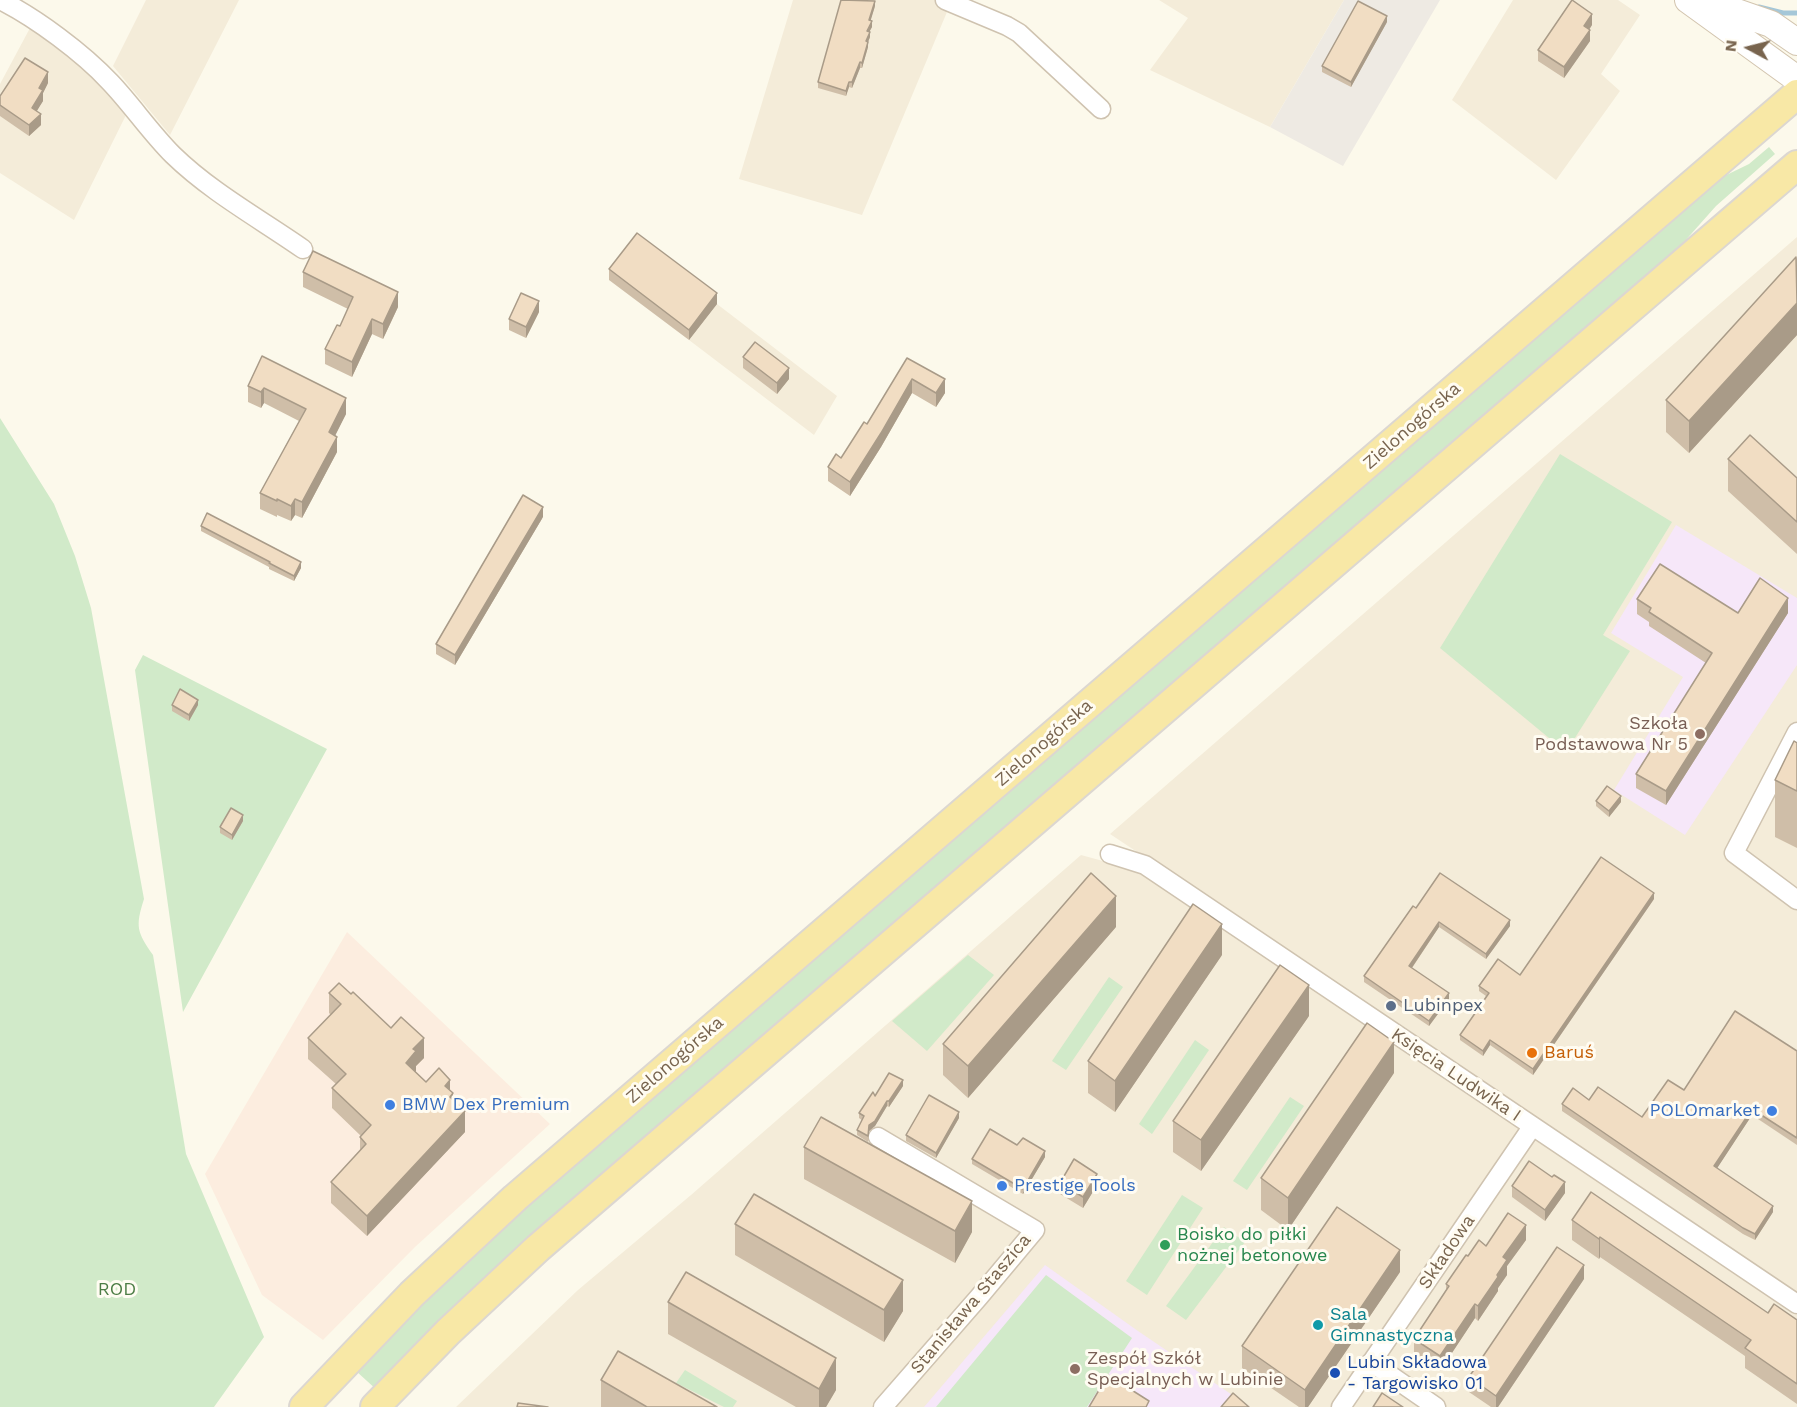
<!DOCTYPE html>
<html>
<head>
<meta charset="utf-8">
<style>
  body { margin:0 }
  #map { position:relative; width:1797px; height:1407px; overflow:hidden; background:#fcf9eb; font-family:"Work Sans",sans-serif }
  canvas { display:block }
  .north { position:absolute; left:1719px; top:18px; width:60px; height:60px; -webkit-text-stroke:4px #fffcf2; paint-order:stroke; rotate:277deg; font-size:16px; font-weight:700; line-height:24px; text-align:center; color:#78644e }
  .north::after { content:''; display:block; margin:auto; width:21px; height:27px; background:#78644e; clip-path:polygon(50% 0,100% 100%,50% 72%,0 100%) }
</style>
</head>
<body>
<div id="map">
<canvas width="1797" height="1407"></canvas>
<div class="north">N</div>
</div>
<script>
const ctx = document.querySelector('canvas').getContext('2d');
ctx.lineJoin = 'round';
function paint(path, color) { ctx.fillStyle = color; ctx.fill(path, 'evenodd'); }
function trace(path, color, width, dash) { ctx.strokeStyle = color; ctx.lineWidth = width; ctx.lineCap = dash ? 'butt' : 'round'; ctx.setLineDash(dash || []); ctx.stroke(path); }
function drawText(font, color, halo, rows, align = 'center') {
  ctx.font = font + ' "Work Sans",sans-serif'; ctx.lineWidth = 6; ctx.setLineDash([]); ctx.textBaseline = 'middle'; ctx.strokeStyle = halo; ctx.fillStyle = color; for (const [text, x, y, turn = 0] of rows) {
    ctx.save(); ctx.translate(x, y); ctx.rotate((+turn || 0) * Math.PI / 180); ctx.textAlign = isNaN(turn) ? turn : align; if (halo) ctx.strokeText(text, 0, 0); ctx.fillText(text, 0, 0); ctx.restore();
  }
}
const residential = new Path2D(`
  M146,0H239L170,135L113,66Z
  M793,0H952L862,215L739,179Z
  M1159,0H1344L1270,127L1150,70L1188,18Z
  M1513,0H1618L1640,15L1601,74L1620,91L1556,180L1452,100Z
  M30,28L85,70L127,113L74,220L0,173V84Z
  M1797,237V1294L1568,1138L1110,834Z
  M717,304L837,396L814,435L689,340Z
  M1081,855L1143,872L1285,971L1797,1315V1407H456L578,1290L691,1195Z`);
const commercial = new Path2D(`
  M347,932L550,1124L415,1247L323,1340L262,1295L205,1174Z`);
const industrial = new Path2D(`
  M1344,0H1440L1343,166L1270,127Z`);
const education = new Path2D(`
  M1676,525L1797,598V665L1685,835L1614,790L1683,677L1611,633Z
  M1045,1265L1138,1331L1250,1407H924Z`);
const green = new Path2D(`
  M1769,147L1775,154L1716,206L1684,242L1627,293L378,1391L356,1371L431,1294L533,1202L1710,183L1749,164Z
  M0,418L54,504L75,556L91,608L144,899C135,927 137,932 153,955L186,1154L264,1337L214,1407H0Z
  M1560,454L1672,522L1603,635L1630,651L1566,752L1440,648Z
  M143,655L327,749L183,1012L135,670Z
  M968,955L994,975L927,1051L892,1021Z
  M1109,977L1123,987L1066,1070L1052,1061Z
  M1195,1040L1209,1050L1152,1134L1139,1124Z
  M1290,1097L1304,1106L1247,1190L1233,1181Z
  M1182,1195L1203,1208L1147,1295L1126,1281Z
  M1224,1227L1245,1242L1186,1320L1166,1306Z
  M1046,1275L1132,1338L1087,1407H936Z
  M685,1370L737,1401L733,1407H724L676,1383Z`);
const stream = new Path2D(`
  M1759,7L1783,13H1797`);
const street = new Path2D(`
  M0,0C36,18 83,53 110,82C132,105 150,132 173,155C211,192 260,219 303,249
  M945,0L1007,26L1019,33L1101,109
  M1797,732L1734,853L1797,900
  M1110,854L1145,865L1797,1304
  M878,1137L1035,1230L979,1297L883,1407
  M1371,1362L1436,1407
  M1341,1407L1532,1127`);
const secondary = new Path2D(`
  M1688,0L1797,79
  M1702,0L1771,24L1797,42`);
const primary = new Path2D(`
  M304,1407L412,1294L515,1198L1797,94
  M375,1407L448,1332L538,1248L1797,165`);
const wall = new Path2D(`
  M875,6L870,21L872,27L869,32L870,37L868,42V47L862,68H860L852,88L849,87L846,96L818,88V82Z
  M1387,22L1351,87L1322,72V66Z
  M1592,25L1589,30L1590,41L1564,78L1538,61V50Z
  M48,83L43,93V101L36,111L41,125L29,136L0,116V96Z
  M1797,258V335L1689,453L1666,432V400Z
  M609,269L717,304L689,340L609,280Z
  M303,272L398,307L383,339L372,334L352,377L325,364V349L340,326L348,309L303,287Z
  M539,312L526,338L509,330V319Z
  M262,356L346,414L335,435L337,452L302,518L295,515L291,521L277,515V517L260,509V493L299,421L264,403L261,408L248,402V386Z
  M743,357L789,379L777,394L743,368Z
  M907,358L945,393L936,407L912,393L881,447L850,496L828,481V467L841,458L867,424Z
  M1728,459L1797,478V554L1728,491Z
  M543,517L455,665L436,654V644Z
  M201,526L301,568L294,581L269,569V567L201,531Z
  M1637,599L1738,613H1788L1666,805L1636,788V774L1706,663L1649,626V622L1637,614Z
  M172,705H198L189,721L172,711Z
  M1797,743V848L1775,837V780Z
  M1596,801L1621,802L1609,817L1596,806Z
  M243,821L232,840L220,833V827Z
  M1654,899L1533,1075L1490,1045L1483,1056L1460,1040V1035L1486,996L1479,991V986L1520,975Z
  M1416,908L1510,926L1486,959L1439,927L1412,968L1449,999L1429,1026L1364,982V976Z
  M1116,927L968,1098L943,1075V1044Z
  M1222,955L1115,1112L1088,1093V1061Z
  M329,993L424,1058L416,1066V1072L426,1082L450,1091L465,1132L367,1236L331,1203V1182L360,1151V1137L361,1136L332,1108V1088L336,1084L308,1059V1038L331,1015L329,1013Z
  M1309,1016L1201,1171L1173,1152V1121Z
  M1797,1051V1145L1752,1115L1717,1168L1773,1212L1755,1240L1743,1234L1562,1111V1104L1589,1100L1642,1117L1684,1090Z
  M1394,1073L1288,1230L1261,1210V1178Z
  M903,1086L889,1107L887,1106L875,1126L869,1131L868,1142L857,1135V1130L862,1120L859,1118V1113L875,1096Z
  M959,1118L936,1158L906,1141V1135Z
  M804,1147L972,1232L955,1263L804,1179Z
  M1045,1157L1023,1194L972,1164V1159Z
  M1060,1183L1097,1185L1083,1208L1060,1194Z
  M1512,1186L1565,1193L1545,1221L1512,1197Z
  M1572,1220L1768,1313L1797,1320V1404L1745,1368V1356L1600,1257L1599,1259L1572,1240Z
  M735,1224L903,1311L884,1342L735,1255Z
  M1526,1240L1507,1266V1275L1498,1288V1291L1478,1321L1475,1318L1440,1371L1414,1353V1339L1446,1290V1284L1468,1256L1486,1246Z
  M1400,1272L1308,1407H1299L1242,1368V1346Z
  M1584,1279L1498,1407H1491L1469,1392V1377Z
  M668,1302L836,1390L826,1407H796L668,1334Z
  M601,1380L717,1407H601Z`);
const shadedWall = new Path2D(`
  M875,1V6L869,26V20Z
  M1592,14V25L1584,37V26Z
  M1387,16V22L1351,87V82Z
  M872,21V27L867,36V31Z
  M1590,30V41L1564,78V67Z
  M870,32V37L866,47V41Z
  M868,42V47L862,68V63Z
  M860,62V68L852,88V82Z
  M48,72V83L43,93V101L32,119V108L39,88Z
  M849,82V87L846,96V91Z
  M41,114V125L29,136V125Z
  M398,292V307L383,339V324Z
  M717,293V304L689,340V330Z
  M539,301V312L526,338V327Z
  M1797,303V335L1689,453V421Z
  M372,319V334L352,377V362Z
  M789,368V379L777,394V383Z
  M912,379V393L881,447L850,496V482Z
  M945,379V393L936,407V393Z
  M264,388V403L261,408V392Z
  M346,398V414L329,448V432Z
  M337,437V452L302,518V502Z
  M295,499V515L291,521V506Z
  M543,507V517L455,665V655Z
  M301,562V568L294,581V576Z
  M1788,598V613L1666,805V791Z
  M198,700V705L189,721V715Z
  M1621,796V802L1609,817V811Z
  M243,815V821L232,840V835Z
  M1654,893V899L1533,1075V1069Z
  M1116,896V927L968,1098V1066Z
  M1510,920V926L1486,959V954Z
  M1439,922V927L1409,972V966Z
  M1222,924V955L1115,1112V1081Z
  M1309,985V1016L1201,1171V1140Z
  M1449,993V999L1429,1026V1021Z
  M424,1038V1058L416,1066V1071L406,1083V1063L413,1049Z
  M1490,1040V1045L1483,1056V1051Z
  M1394,1042V1073L1288,1230V1198Z
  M450,1080V1096L453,1093V1113L445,1086Z
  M903,1080V1086L889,1107V1101Z
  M887,1101V1106L875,1126L869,1131L868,1142L869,1125Z
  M1752,1109V1115L1714,1173V1166Z
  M465,1111V1132L367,1236V1216Z
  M959,1112V1118L936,1158V1153Z
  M1045,1151V1157L1023,1194V1189Z
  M1097,1174V1185L1083,1208V1197Z
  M1565,1182V1193L1545,1221V1210Z
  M972,1201V1232L955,1263V1231Z
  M1773,1206V1212L1755,1240V1234Z
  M1526,1225V1240L1507,1266V1275L1498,1288V1291L1478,1321V1306L1497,1275L1503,1257Z
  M1600,1237V1257L1599,1259V1239Z
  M1400,1250V1272L1308,1407H1305V1390Z
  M1584,1265V1279L1498,1407H1496V1396Z
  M903,1280V1311L884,1342V1310Z
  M1475,1304V1318L1440,1371V1356Z
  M836,1358V1390L826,1407H819V1389Z`);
const building = new Path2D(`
  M841,0L875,1L869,20L872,21L867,31L870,32L866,41L868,42L862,63L860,62L852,82H849L846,91L818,82Z
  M1572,0L1592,14L1584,26L1590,30L1564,67L1538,50Z
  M1358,1L1387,16L1351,82L1322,66Z
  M25,58L48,72L39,88L43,90L32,108L41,114L29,125L0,105V96Z
  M637,233L717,293L689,330L609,269Z
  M313,251L398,292L383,324L372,319L352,362L325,349L337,325L340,326L353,297L303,272Z
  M1796,257L1797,303L1689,421L1666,400Z
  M521,293L539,301L526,327L509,319Z
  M755,342L789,368L777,383L743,357Z
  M262,356L346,398L329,432L337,437L302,502L295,499L291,506L277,499V501L260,493L306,409L264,388L261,392L248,386Z
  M907,358L945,379L936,393L912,379L881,433L850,482L828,467L836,454L841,458L864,422L867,424Z
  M1750,435L1797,478V522L1728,459Z
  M523,495L543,507L455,655L436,644Z
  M207,513L301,562L294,576L269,563L270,562L201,526Z
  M1660,564L1738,613L1760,578L1788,598L1666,791L1636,774L1712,653L1649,612L1651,608L1637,599Z
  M180,689L198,700L189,715L172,705Z
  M1794,741L1797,743V791L1775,780Z
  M1607,786L1621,796L1609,811L1596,801Z
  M231,808L243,815L232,835L220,827Z
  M1601,857L1654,893L1533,1069L1490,1040L1483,1051L1460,1035L1489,993L1479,986L1498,959L1520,975Z
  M1091,873L1116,896L968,1066L943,1044Z
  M1440,873L1510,920L1486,954L1439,922L1409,966L1449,993L1429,1021L1364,976L1413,906L1416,908Z
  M1193,904L1222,924L1115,1081L1088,1061Z
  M1280,965L1309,985L1201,1140L1173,1121Z
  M339,983L351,994L353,992L391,1028L401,1017L424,1038L413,1049L416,1051L406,1063L426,1082L439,1068L450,1080L445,1086L453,1093L450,1097L465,1111L367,1216L331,1182L366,1144L360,1137L371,1125L332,1088L346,1074L308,1038L341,1004L329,993Z
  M1735,1011L1797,1051V1138L1752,1109L1714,1166L1773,1206L1755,1234L1743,1228L1562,1104L1573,1088L1589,1100L1598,1087L1642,1117L1668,1080L1684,1090Z
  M1367,1023L1394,1042L1288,1198L1261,1178Z
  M889,1073L903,1080L889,1101H887L875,1121L869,1125L868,1136L857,1130L864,1116L859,1113L873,1092L875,1096Z
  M929,1095L959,1112L936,1153L906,1135Z
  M821,1117L972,1201L955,1231L804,1147Z
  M990,1129L1017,1145L1023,1138L1045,1151L1023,1189L972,1159Z
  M1074,1159L1097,1174L1083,1197L1060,1183Z
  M1529,1161L1552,1177L1554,1175L1565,1182L1545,1210L1512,1186Z
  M1591,1192L1768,1313L1774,1304L1797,1320V1384L1745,1348L1751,1340L1600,1237L1599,1239L1572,1220Z
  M754,1194L903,1280L884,1310L735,1224Z
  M1337,1207L1400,1250L1305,1390L1242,1346Z
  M1508,1213L1526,1225L1503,1257L1507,1260L1497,1275L1498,1277L1478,1306L1475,1304L1440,1356L1414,1339L1449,1286L1446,1284L1466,1255L1468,1256L1479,1240L1486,1246Z
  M1557,1247L1584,1265L1496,1396L1469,1377Z
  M686,1272L836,1358L819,1389L668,1302Z
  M618,1351L717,1407H647L601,1380Z
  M1108,1375L1149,1401L1146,1407H1089Z
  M1233,1393L1249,1407H1221Z
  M1382,1393L1403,1407H1373Z
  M518,1403L548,1407H517Z`);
const markers = [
  [1700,734,6,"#8d6e63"],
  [1391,1006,6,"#5c6f8a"],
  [1532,1053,6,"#e8710a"],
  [390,1105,6,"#3f7fe0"],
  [1772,1111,6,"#3f7fe0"],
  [1002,1186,6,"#3f7fe0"],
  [1165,1245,6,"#2e9e5b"],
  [1318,1325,6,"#0f9aa8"],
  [1075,1369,6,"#8d6e63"],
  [1335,1373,6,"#1a4fb4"]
];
const streetNames = [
  ["Zielonogórska",1412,426,-41],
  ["Zielonogórska",1044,743,-41],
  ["Zielonogórska",675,1060,-41],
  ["Księcia Ludwika I",1456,1075,34],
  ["Składowa",1447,1252,-56],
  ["Stanisława Staszica",971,1304,-50]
];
const educationNames = [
  ["Szkoła",1688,724],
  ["Podstawowa Nr 5",1688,745],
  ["Zespół Szkół",1087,1359,"left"],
  ["Specjalnych w Lubinie",1087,1380,"left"]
];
const serviceNames = [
  ["Lubinpex",1403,1006]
];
const foodNames = [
  ["Baruś",1544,1053]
];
const shopNames = [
  ["BMW Dex Premium",402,1105],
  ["POLOmarket",1760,1111,"right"],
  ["Prestige Tools",1014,1186]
];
const leisureNames = [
  ["Boisko do piłki",1177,1235],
  ["nożnej betonowe",1177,1256]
];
const parkNames = [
  ["ROD",117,1290]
];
const cultureNames = [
  ["Sala",1330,1315],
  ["Gimnastyczna",1330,1336]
];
const transitNames = [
  ["Lubin Składowa",1347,1363],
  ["- Targowisko 01",1347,1384]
];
paint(residential, '#f4ecd9');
paint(commercial, '#fceddf');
paint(industrial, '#eeeae3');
paint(education, '#f6e7f9');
paint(green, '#d1eac9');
trace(stream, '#a5c7d8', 5);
trace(street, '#cfc3b0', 21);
trace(secondary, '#d2c4ae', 28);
trace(primary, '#dcd7d1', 32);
trace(street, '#fff', 18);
trace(secondary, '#fff', 26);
trace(primary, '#f8e8a6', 28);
paint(wall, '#cfbea8');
paint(shadedWall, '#a99b88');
paint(building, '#f1ddc3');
trace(building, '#a99b88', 1.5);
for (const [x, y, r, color] of markers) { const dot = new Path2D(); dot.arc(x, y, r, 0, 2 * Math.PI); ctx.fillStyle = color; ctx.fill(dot); trace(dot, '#fffcf2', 2); }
drawText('18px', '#78644e', '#fffcf2', streetNames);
drawText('18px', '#785e54', '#fffcf2', educationNames, 'right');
drawText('18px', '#4e5e75', '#fffcf2', serviceNames, 'left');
drawText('18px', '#c56008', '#fffcf2', foodNames, 'left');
drawText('18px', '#366cbe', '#fffcf2', shopNames, 'left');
drawText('18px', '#27864d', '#fffcf2', leisureNames, 'left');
drawText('18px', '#4c7d45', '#fffcf2', parkNames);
drawText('18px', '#0d838f', '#fffcf2', cultureNames, 'left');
drawText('18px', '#164399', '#fffcf2', transitNames, 'left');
</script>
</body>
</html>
